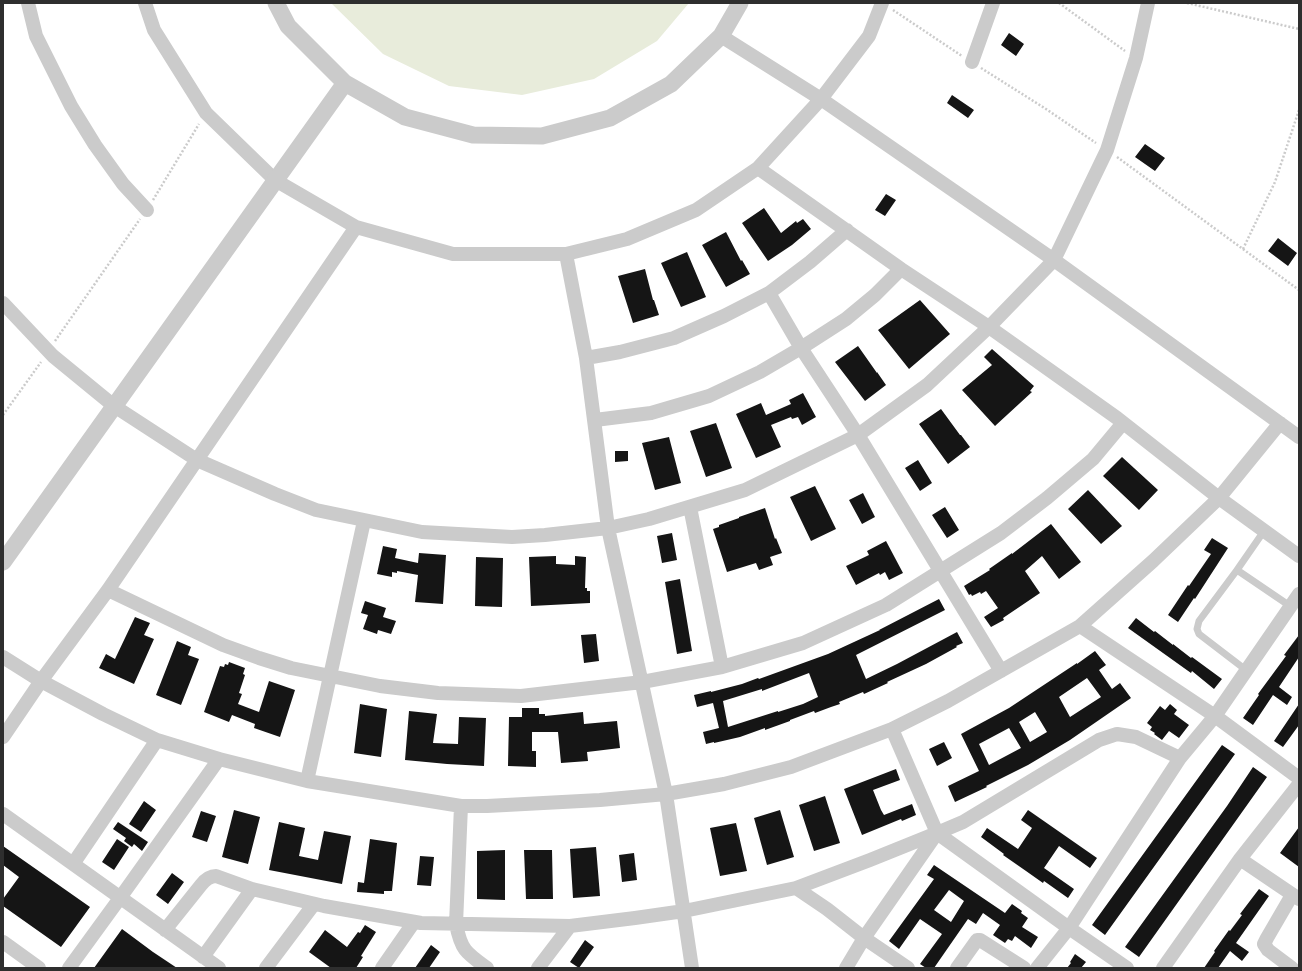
<!DOCTYPE html>
<html>
<head>
<meta charset="utf-8">
<style>
  body { margin:0 }
  #map { position:relative; width:1302px; height:971px; overflow:hidden; background:#fff; font-family:Overpass,sans-serif }
  canvas { display:block }
  .frame { position:absolute; inset:0; border:4px solid #2e2e2e; pointer-events:none }
</style>
</head>
<body>
<div id="map">
<canvas width="1302" height="971"></canvas>
<div class="frame"></div>
</div>
<script>
const ctx = document.querySelector('canvas').getContext('2d');
ctx.lineJoin = 'round';
function paint(path, color) { ctx.fillStyle = color; ctx.fill(path, 'evenodd'); }
function trace(path, color, width, dash) { ctx.strokeStyle = color; ctx.lineWidth = width; ctx.lineCap = dash ? 'butt' : 'round'; ctx.setLineDash(dash || []); ctx.stroke(path); }
const green = new Path2D(`
  M331,3H689L657,41L594,79L522,95L449,86L383,54Z`);
const building = new Path2D(`
  M1009,33L1024,44L1016,56L1001,45Z
  M952,95L974,110L968,118L947,103Z
  M1145,144L1165,158L1155,171L1135,157Z
  M886,194L896,200L885,216L875,210Z
  M764,208L781,233L796,221L797,223L803,219L811,229L792,245L768,261L742,223Z
  M726,232L741,261L742,260L750,274L726,287L702,245Z
  M1278,238L1297,253L1288,266L1268,251Z
  M687,252L706,297L681,307L661,263Z
  M645,269L653,300H654L659,315L633,323L618,276Z
  M920,300L950,334L909,369L878,330Z
  M858,346L877,373V372L886,385L865,401L835,362Z
  M992,349L1034,386L1030,391L1032,392L995,426L962,390L992,365L984,357Z
  M803,393L816,417L802,425L798,417L792,419L791,417L771,425L781,447L756,458L736,414L761,403L766,415L791,404L789,400Z
  M941,409L960,435H961L970,447L948,464L919,424Z
  M716,423L732,468L706,477L690,431Z
  M669,437L681,483L655,490L642,443Z
  M615,451H628V461L615,462Z
  M1122,457L1158,490L1139,510L1103,476Z
  M918,460L932,483L920,491L905,468Z
  M815,486L836,529L811,541L790,497Z
  M1088,490L1122,526L1101,544L1068,509Z
  M863,493L875,517L862,524L849,500Z
  M945,507L959,530L947,538L932,515Z
  M765,508L775,539L776,538L782,553L770,557L773,565L759,570L756,563L727,572L713,529L719,527V525L739,518V517Z
  M1051,524L1081,562L1059,579L1042,556L1025,571L1040,593L1003,618L1004,620L991,627L984,617L998,608L986,591L981,594L980,592L972,596L971,594L969,595L964,586L990,570L989,569L1012,553V554Z
  M672,533L677,560L662,563L657,536Z
  M1212,538L1228,548L1195,599L1194,598L1178,622L1168,615L1188,585L1189,586L1211,554L1204,550Z
  M886,541L903,573L889,580L885,572L880,575L879,573L856,585L846,566L869,555L867,551Z
  M383,546L397,549L395,558L418,563L419,553L446,555L443,604L415,602L418,575L397,571V573L392,572V577L377,574Z
  M556,556V564L575,565V556L586,557L585,588H587V591H590V603L531,606L529,557Z
  M476,557L503,558L502,607L475,606Z
  M680,579L692,651L677,654L665,582Z
  M939,599L945,610L856,655L866,679L897,664L957,632L963,643L956,646L957,647L926,664L887,682L888,683L864,694L863,692L839,702L840,704L831,707L815,713L814,711L790,720V721L765,730V728L740,737L714,743V742L706,744L703,732L719,728L713,703L697,707L694,695L711,691V692L742,684L758,678L759,679L828,654L880,630H879ZM809,673L818,697L803,704L778,712V711L728,727L723,701L762,689V691Z
  M365,601L386,608L383,617L396,621L391,634L378,630L377,634L363,629L368,615L361,613Z
  M135,617L150,623L144,635L154,639L134,684L99,668L106,654L115,659Z
  M1136,618L1154,632L1155,631L1173,645V644L1191,658L1192,657L1222,679L1214,689L1192,671L1191,673L1128,628Z
  M596,634L599,661L584,663L581,635Z
  M1299,635V657L1279,687L1292,697L1287,705L1273,695L1253,725L1243,718L1259,695L1258,694L1286,656L1284,655Z
  M177,641L191,647L188,655L199,659L181,705L156,695Z
  M1095,651L1106,665L1099,670L1112,689L1120,683L1131,698L1070,740L1028,765L986,786L987,787L955,802L948,786L979,771L961,734L1009,708L1077,663V664ZM1087,678L1101,697L1070,717L1059,697ZM1035,712L1047,732L1030,742L1019,722ZM1009,728L1021,748L989,765L979,744Z
  M229,662L245,668L243,674L245,675L239,693L242,694L238,704L259,712L269,681L295,690L280,737L254,728L255,724L232,715L229,722L204,712L220,666L224,667L225,664L228,665Z
  M360,704L387,709L381,757L354,753Z
  M1170,704L1177,710L1174,714L1189,725L1179,738L1169,731L1162,740L1154,734L1155,733L1150,730L1152,727L1147,723L1160,706L1165,710Z
  M1299,704V725L1283,747L1274,741Z
  M522,708H539V714H545V716L583,712L584,724L617,721L620,748L587,752L588,761L561,763L558,732H532V751H536V767L508,766L509,717H522Z
  M409,711L437,714L433,743L458,744L459,717L486,718L484,766L447,764L405,760Z
  M944,742L952,758L937,766L929,749Z
  M1222,745L1235,754L1105,935L1092,925Z
  M1253,767L1267,777L1139,957L1125,947L1227,806Z
  M896,769L900,780L873,790L881,810L884,815L912,804L916,815L902,821L901,819L862,835L844,789Z
  M825,796L840,843L814,851L799,805Z
  M144,801L156,810L141,832L129,824Z
  M234,810L260,817L248,864L222,857Z
  M780,810L794,857L767,865L754,818Z
  M1028,810L1097,858L1090,868L1059,846L1044,868L1074,889L1068,898L1044,881L1043,883L1026,871L1003,855L1004,854L981,837L987,828L1018,849L1032,828L1021,820Z
  M201,811L216,816L207,842L192,837Z
  M118,822L148,842L142,851L134,844L132,847L124,841L126,838L113,829Z
  M279,822L305,828L299,856L318,860L324,831L351,836L342,884L269,870Z
  M736,823L747,871L720,876L710,828Z
  M1299,827V867L1280,853Z
  M117,839L129,847L114,870L102,862Z
  M370,839L397,843L392,891H384V894L357,892L358,882L364,883Z
  M3,846L90,907L61,947L3,906V899L19,877L3,865Z
  M596,847L600,896L573,898L570,849Z
  M505,850V900L477,899V851Z
  M524,850H552L553,899H526Z
  M634,853L637,880L622,882L619,855Z
  M420,856L434,857L431,886L417,885Z
  M934,865L1005,913L1012,904L1022,911L1021,913L1028,918L1022,927L1038,937L1031,948L1015,936L1012,941L1008,939L1005,943L993,935L1000,925L983,913L976,924L968,919L934,968H926L920,964L942,934L920,919L899,949L889,941L934,879L927,875ZM949,890L964,901L951,922L934,910Z
  M172,873L184,882L168,904L156,895Z
  M1259,889L1269,896L1236,943L1249,952L1242,961L1230,951L1218,968H1204L1215,952L1214,951L1229,930L1230,931L1242,915L1240,914Z
  M365,925L376,932L361,956L363,957L356,968H331L309,952L325,930L347,947L358,932L360,933Z
  M122,929L153,952L177,968H94Z
  M585,940L594,947L579,968L570,962Z
  M431,945L440,952L429,968H415Z
  M1075,954L1086,962L1081,968H1067L1071,963L1070,962Z`);
const path = new Path2D(`
  M1059,3L1125,51
  M1187,3L1299,29
  M893,10L962,56
  M981,68L1046,109L1096,143
  M1117,157L1299,290
  M153,200L199,124
  M1243,249L1275,182L1299,110
  M55,341L140,219
  M3,415L41,362`);
const service = new Path2D(`
  M1237,570L1290,606
  M1246,670L1199,634L1197,629L1199,621L1237,570L1264,531`);
const minor = new Path2D(`
  M28,3L36,36L71,106L95,145L123,184L147,210
  M145,3L154,30L206,113L275,180L356,227L453,254H566L627,239L696,210L758,168L821,99L869,36L882,3
  M721,36L821,99L1054,260L1299,437
  M972,62L993,3
  M758,168L901,269L989,327L1117,418L1219,498L1299,556
  M566,254L586,358L608,528L666,794L692,968
  M769,293L801,348L858,435L1001,671
  M3,303L53,356L114,406L197,460L275,494L316,510L422,532L512,537L545,535L608,528L649,519L745,490L858,435L927,385L989,327L1054,260L1107,150L1136,58L1148,3
  M586,358L620,352L674,338L724,316L769,293L810,262L847,230
  M595,420L651,413L709,396L760,372L801,348L846,319L875,295L901,269
  M690,507L722,667
  M108,590L223,645L259,658L291,668L380,686L438,693L521,696L642,682L722,667L803,643L886,605L1001,533L1047,498L1093,459L1123,423
  M1080,626L1215,716L1299,778
  M3,657L41,681L103,714L157,740L219,759L307,781L461,806H487L600,800L666,794L724,784L791,767L892,729L948,701L1080,626L1153,561L1219,498L1280,423
  M892,729L937,833L1069,928L1127,968
  M3,737L41,681L108,590L356,227
  M307,781L364,521
  M461,806L456,924C461,950 466,953 487,968
  M3,814L219,968
  M1240,859L1299,899
  M73,864L157,740
  M796,888L827,909L864,938L908,968
  M165,930L201,885C205,880 209,876 216,876L252,889L324,906L421,923L570,926L635,918L684,911L796,888L870,860L937,833L963,822L1099,740L1117,734L1136,737L1180,758
  M3,942L39,968
  M203,957L252,889
  M69,968L120,898L219,759
  M266,968L314,904
  M382,968L414,922
  M538,968L570,926
  M846,968L864,938L937,833
  M957,968L977,940H980L1024,968
  M1037,968L1069,928L1180,758L1215,716L1299,594
  M1163,968L1240,859L1299,784
  M1292,968L1268,950L1264,944L1267,938L1292,895`);
const tertiary = new Path2D(`
  M276,3L288,26L345,83L405,117L473,135L542,136L610,118L671,84L721,36L740,3
  M3,562L345,83`);
paint(green, '#e8ecdb');
paint(building, '#151515');
trace(path, '#cbcbcb', 2.5, [2, 2]);
trace(service, '#cbcbcb', 7);
trace(minor, '#cbcbcb', 14);
trace(tertiary, '#cbcbcb', 17);
</script>
</body>
</html>
